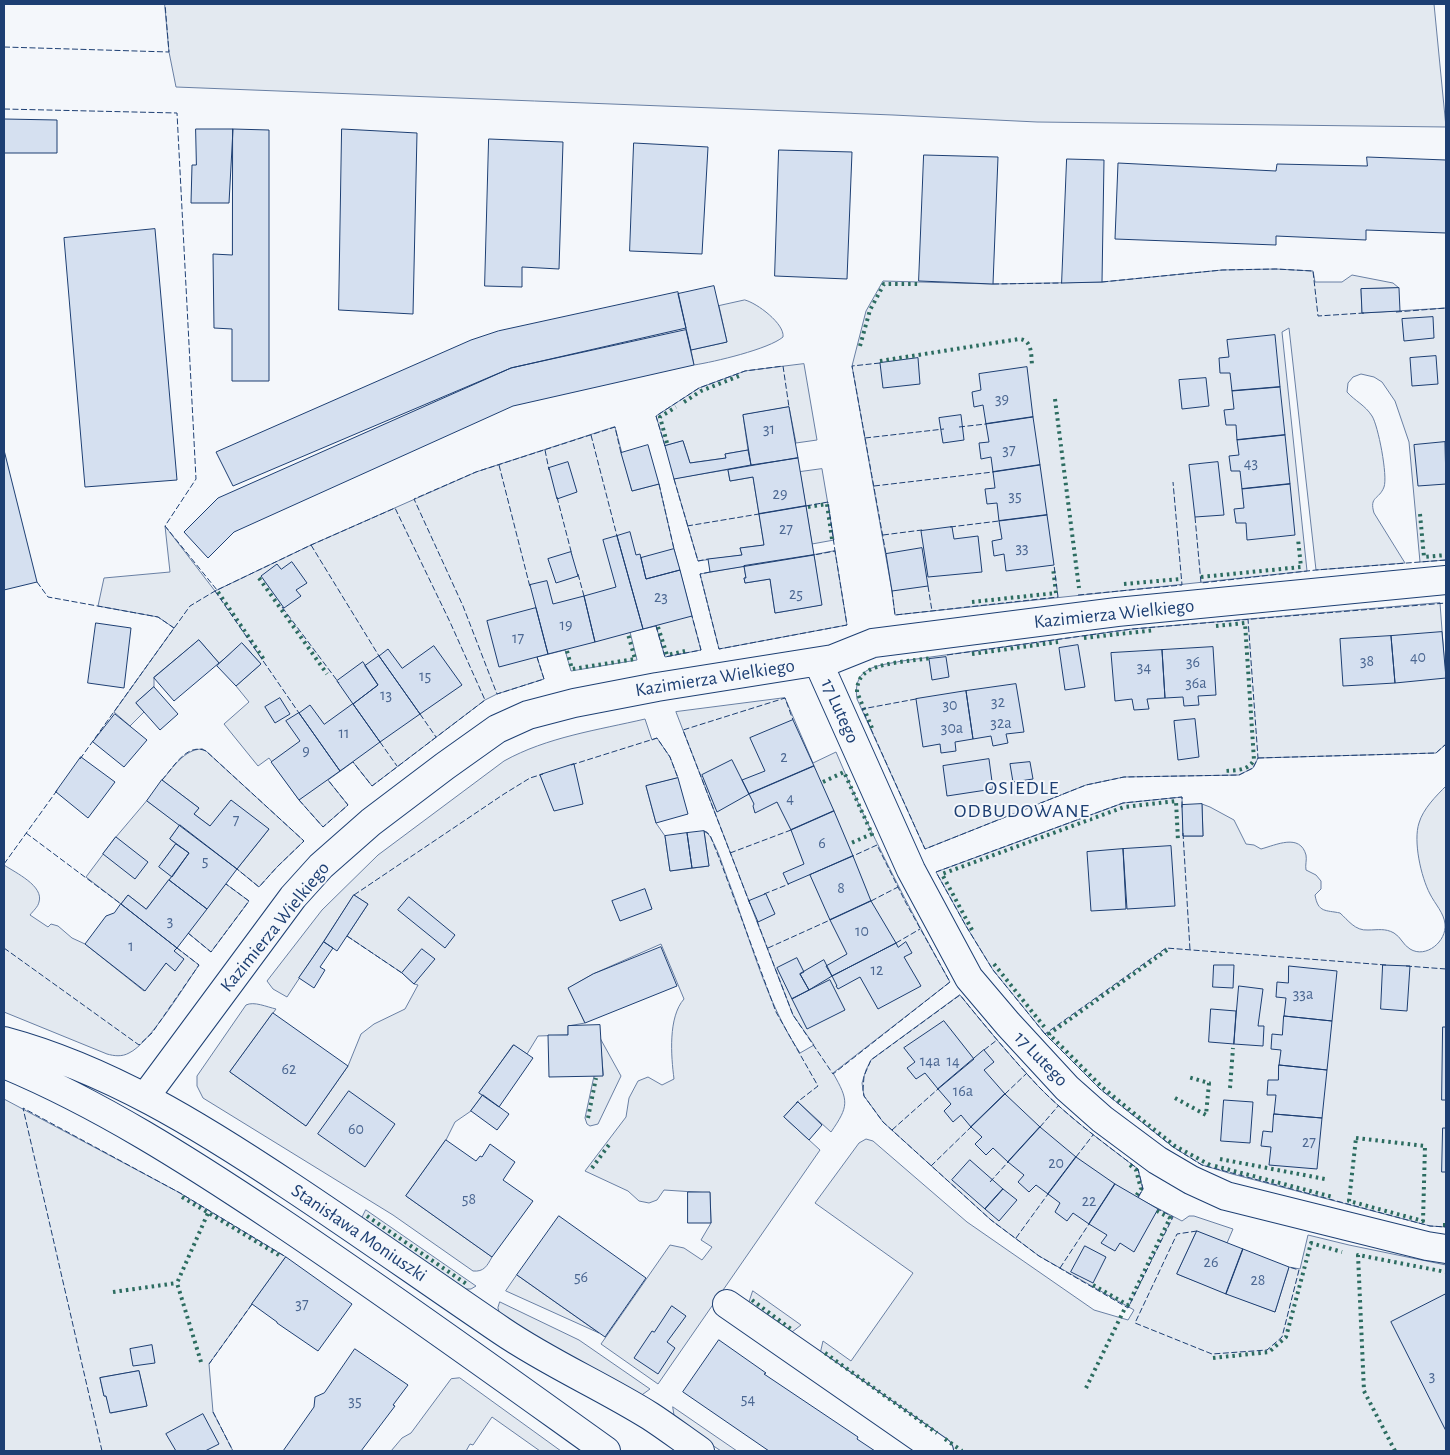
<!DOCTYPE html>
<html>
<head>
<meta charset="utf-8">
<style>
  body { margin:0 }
  #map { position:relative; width:1450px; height:1455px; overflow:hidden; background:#f4f7fb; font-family:"Alegreya Sans",sans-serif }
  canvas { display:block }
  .frame { position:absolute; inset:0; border:5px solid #1d3f73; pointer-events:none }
</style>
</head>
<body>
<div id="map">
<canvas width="1450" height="1455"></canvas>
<div class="frame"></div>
</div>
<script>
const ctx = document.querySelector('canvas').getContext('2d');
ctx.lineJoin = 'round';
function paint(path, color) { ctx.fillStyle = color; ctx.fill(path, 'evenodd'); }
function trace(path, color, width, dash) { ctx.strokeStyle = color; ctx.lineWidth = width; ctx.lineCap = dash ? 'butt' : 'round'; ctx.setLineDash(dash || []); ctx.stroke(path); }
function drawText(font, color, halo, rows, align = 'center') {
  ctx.font = font + ' "Alegreya Sans",sans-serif'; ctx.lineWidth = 4; ctx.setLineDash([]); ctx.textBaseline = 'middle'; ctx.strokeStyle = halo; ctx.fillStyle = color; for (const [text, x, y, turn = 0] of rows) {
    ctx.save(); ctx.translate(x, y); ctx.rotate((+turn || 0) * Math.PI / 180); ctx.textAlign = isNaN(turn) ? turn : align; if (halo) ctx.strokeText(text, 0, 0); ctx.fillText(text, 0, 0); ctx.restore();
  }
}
const green = new Path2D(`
  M165,4H1434L1446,127L1037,122L893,115L176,87L169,52Z
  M1276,269L1313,271L1315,282H1342L1352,275L1393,283L1399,288L1361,289L1362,313L1446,308V560L1420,562L1409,442L1395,401L1382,382L1374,377L1361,374L1353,377L1348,383L1347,392C1355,401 1365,405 1372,416C1378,425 1388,476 1384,487C1379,500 1369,496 1374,513L1405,563L1316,570L1289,328L1282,332L1307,571L895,615L892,591L852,366L866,311L883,281L993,284L1102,282L1222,270Z
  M745,300C757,303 785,324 783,337C769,349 714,362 694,365L691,350L727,342L719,306Z
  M804,364L817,440L796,443L789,407L743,415L748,450L725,454L726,458L690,463L683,441L665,446L656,416L699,388L745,371Z
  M615,427L632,491L659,484L674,549L701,650L665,657L656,626L630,632L637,660L571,671L565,650L537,657L544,679L497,694L485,700L372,786L353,762L328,780L348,805L323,827L299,800L269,758L258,766L224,724L249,702L236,686L261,664L243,644L219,663L199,640L154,677V687L136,703L144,712L130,726L114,712L174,628L158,617L98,606L104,578L170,572L165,526L215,591L311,545L476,472Z
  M822,469L834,540L812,544L800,472Z
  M728,470L730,481L753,477L764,545L740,548L742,555L698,561L674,479Z
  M835,551L847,625L719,649L700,574L744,566L746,578H744L745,583L770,579L775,613L821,605L814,555Z
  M1440,603L1446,684V744L1436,753L1258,758L1253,768L1239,775L1124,777L1086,785L925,849L857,699C852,666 878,666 902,661L1132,629Z
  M785,698L813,763L836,752C869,831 908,907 950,982L833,1073C849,1101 849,1106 831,1132L798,1102L784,1117L820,1150L658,1384L601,1344L670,1245L684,1248L702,1260L712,1247L701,1240L711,1223L710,1193L664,1190L657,1200L649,1203L639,1201L628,1191L585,1171L626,1117L629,1098L638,1081L648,1077L662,1085L674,1079C671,1056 668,1017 684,999L661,944L593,974L569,988L585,1023L568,1026V1035L538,1036L527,1054L513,1045L480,1092L483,1095L471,1111L455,1122L446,1140L406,1196L492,1257C487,1266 484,1272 473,1271L393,1215L203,1098L197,1086V1076L246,1005C254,1001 267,1007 276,1009L230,1072L306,1126L348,1066L361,1034L374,1024L405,1009L418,985L414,984L402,973L347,936L368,904L354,895L287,997L273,989L267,981L322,910L378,855L504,761C547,737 598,730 645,719L652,740L657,738L670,757L678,778L646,786L656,823L665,836L670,871L709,866L704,831L707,832C718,847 723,868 730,885C751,941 766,1002 800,1053L814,1045L793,1015L676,712Z
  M202,749L206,751L304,841L277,867L259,887L237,869L269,829L210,826L194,814L199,808L162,780C173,768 184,749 202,749Z
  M1446,786V1227L1430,1226L1232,1174L1202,1165L1173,1147L1100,1089L1045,1034L993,970L966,926L936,872L1123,803L1182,797L1183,836H1203L1202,804L1210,807L1234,820L1246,844L1254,845L1261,849C1276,845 1300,833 1306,855C1307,860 1305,865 1306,870L1316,875L1321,881V889L1315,895C1318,913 1326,910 1340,913C1348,920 1355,931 1368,930C1378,930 1385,928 1394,933C1401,937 1403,945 1410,949C1426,959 1447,941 1445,924C1444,913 1435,904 1430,894C1421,877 1413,841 1419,823C1423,809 1436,796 1446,786Z
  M147,801L180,825L170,839L176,844L160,866L172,877L146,909L128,895L121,904L86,877L116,837Z
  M4,865C16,873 44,886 39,902C38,907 33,911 30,915L48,927L51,924L58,926L72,938L85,944L144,991L166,963L175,970L174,951L177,948L199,965C185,985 149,1044 129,1053C122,1057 114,1056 107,1054L4,1012Z
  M226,884L249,901L211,952L188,933Z
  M960,995C985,1026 1011,1057 1038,1086C1068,1117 1104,1143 1138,1169L1143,1189L1138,1198L1182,1221L1189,1216H1194L1233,1229L1227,1243L1197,1232L1177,1274L1275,1312L1289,1267L1300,1269L1308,1235L1349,1245L1446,1265V1451H952L820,1354L823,1341L851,1361L913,1273L815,1203L859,1143L866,1139L873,1141L967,1222L1094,1310L1128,1320L1134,1310L1039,1256L991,1220L883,1122L864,1096L863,1090L862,1083L866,1070L871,1060Z
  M600,1038L621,1076L598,1124L590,1126L587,1124L585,1118L594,1076L603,1075Z
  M4,1099L180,1193L286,1257L209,1364L213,1412L233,1451H4ZM139,1371L147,1406L111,1413L106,1396H104L100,1378Z
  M366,1210L476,1286L471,1289H463L362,1218Z
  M517,1275L599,1333L506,1291Z
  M753,1291L801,1325L792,1332L749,1303Z
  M500,1302L579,1340L650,1389L639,1397L500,1316L498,1308Z
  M460,1378L561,1451H540L492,1417L473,1445L470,1444L466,1451H391L402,1438L411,1433L451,1379Z
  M673,1407L737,1451H721L675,1420Z`);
const building = new Path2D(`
  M4,119L57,120V153H4Z
  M196,129H233L229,203H191L192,165H196Z
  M233,129L269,130V381H232V329L214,328L213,254L232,255Z
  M342,129L417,133L413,314L339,310Z
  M489,139L563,142L559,269L522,267V287L485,286Z
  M634,143L708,147L702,254L630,251Z
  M779,150L852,152L847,279L775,276Z
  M924,155L998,157L993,284L919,281Z
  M1367,157L1446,160V233L1366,230V240L1276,236V245L1115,239L1118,163L1276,171L1277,164L1367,166Z
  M1067,159L1104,160L1102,282L1062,283Z
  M155,229L177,480L85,487L64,238Z
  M714,286L727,342L691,350L678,294Z
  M1399,288L1400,311L1362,313L1361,289Z
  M678,292L686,328L511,368L233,486L216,452L471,340L498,331Z
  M1433,317L1434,338L1404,341L1402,319Z
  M686,330L694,365L513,406L234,532L208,558L184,532L218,498L511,368Z
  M1275,335L1280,387L1232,391L1230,373H1220L1219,358L1229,357L1227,340Z
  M1436,356L1438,384L1412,386L1410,358Z
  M918,358L920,384L883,388L880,363Z
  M1027,367L1033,417L986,424L983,405L974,407L972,392L981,390L979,374Z
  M1206,378L1209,406L1182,409L1179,380Z
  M1280,387L1285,435L1237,440L1236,425H1226L1224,410L1234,409L1232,391Z
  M789,407L798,458L751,465L743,415Z
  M961,415L964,440L943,443L939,418Z
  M1033,417L1040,465L993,472L991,457L981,459L979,443L989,442L986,424Z
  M1285,435L1290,484L1242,489L1240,471H1231L1229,456L1239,455L1237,440Z
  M683,441L690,463L726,458L725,454L748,450L751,465L674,479L665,446Z
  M1445,442L1446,484L1418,486L1414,445Z
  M648,445L659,484L632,491L621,453Z
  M4,450L37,582L4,590Z
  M798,458L806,506L759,514L753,477L730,481L728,470Z
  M568,462L577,492L557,499L549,468Z
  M1218,462L1224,515L1195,517L1189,465Z
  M1040,465L1047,515L999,521L997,503L987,504L985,489L995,488L993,472Z
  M1290,484L1295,535L1247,540L1246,523H1236L1234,509L1244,508L1242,489Z
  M806,506L814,555L710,572L708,559L742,555L740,548L764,545L759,514Z
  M1047,515L1054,565L1006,571L1004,554L994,556L992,541L1002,539L999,521Z
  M952,527L954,539L978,536L982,572L928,577L921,531Z
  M630,532L636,555L640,554L646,579L680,570L692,616L643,629L617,536Z
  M617,536L643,629L595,642L584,596L616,587L603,540Z
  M922,548L928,586L892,591L886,554Z
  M674,549L680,570L646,579L641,558Z
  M571,552L578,576L556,583L548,559Z
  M814,555L822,605L775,613L770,579L745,583L744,578H746L744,566Z
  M292,562L307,583L296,590L301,596L284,608L261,576L277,564L281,569Z
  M547,581L553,604L584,596L595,642L548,654L530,585Z
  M536,608L548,654L499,667L487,621Z
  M96,623L131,628L124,688L88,683Z
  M1442,632L1446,678L1395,683L1391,636Z
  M1391,636L1395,683L1343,686L1340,639Z
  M199,640L219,663L174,701L154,678Z
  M242,643L261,664L236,686L217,666Z
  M1078,645L1085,687L1065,690L1059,648Z
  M434,646L462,685L420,714L379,656L388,649L402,668Z
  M1213,647L1216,695L1198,696L1199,705L1184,706L1183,697L1165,698L1162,650Z
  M1162,650L1165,698L1147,699L1149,709L1134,710L1132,699L1115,701L1111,653Z
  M379,656L420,714L380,742L353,704L378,685L365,666Z
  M946,657L949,677L932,680L929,659Z
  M363,662L378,685L353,704L337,681Z
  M1016,684L1024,732L1006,734L1008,743L993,746L991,736L973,739L966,691Z
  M154,687L178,714L160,730L136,703Z
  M966,691L973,739L955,742L956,751L941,753L940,744L923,747L916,699Z
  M280,698L290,714L275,723L265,707Z
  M353,704L380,742L340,771L299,713L310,705L324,724Z
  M299,713L340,771L299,800L271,762L300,741L286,721Z
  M115,714L147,740L124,767L93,742Z
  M1195,719L1199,757L1178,760L1174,721Z
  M793,720L814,766L749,794L742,780L765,771L750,738Z
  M81,757L115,782L88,818L56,792Z
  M989,759L993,789L947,796L943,766Z
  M732,760L749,794L717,812L702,775Z
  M1030,762L1033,779L1013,782L1010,764Z
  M574,764L583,804L554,811L540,775Z
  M814,766L834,811L791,830L777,802L755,813L753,806L754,804L749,794Z
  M678,778L688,814L656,823L646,786Z
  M162,780L199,808L194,814L210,826L231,800L269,829L237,869L147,801Z
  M1202,804L1203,836H1183L1182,805Z
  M834,811L853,856L788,884L783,873L804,864L791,830Z
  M180,825L237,869L207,909L169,880L189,853L170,839Z
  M704,831L709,866L692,868L687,833Z
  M687,833L692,868L670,871L665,836Z
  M116,837L148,862L135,879L103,854Z
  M176,844L189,853L172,877L159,867Z
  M1171,846L1175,906L1127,909L1123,849Z
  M1123,849L1126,909L1091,911L1087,852Z
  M853,856L871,901L830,920L810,875Z
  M169,880L207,909L177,948L121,904L128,895L146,909Z
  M645,889L652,909L620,921L612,901Z
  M766,894L775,914L758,922L749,901Z
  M354,895L368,904L337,951L324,942Z
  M409,897L455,935L445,948L398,910Z
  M871,901L896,943L832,976L826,966L847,954L830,920Z
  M121,904L177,948L174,951L184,959L175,971L166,963L145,991L85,944L106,916L114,913Z
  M324,942L333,948L320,967L325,970L314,988L299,978Z
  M906,942L912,953L904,957L921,986L878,1009L860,977L838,989L836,986H837L832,976L896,943L898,947Z
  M661,947L677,986L585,1023L568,988L593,974Z
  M422,949L435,959L414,984L402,973Z
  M797,958L804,972L800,974L809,990L792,999L777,968Z
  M824,960L832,976L809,990L800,974Z
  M1214,965H1234L1233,988L1213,987Z
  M1383,965L1410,966L1407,1011L1381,1009Z
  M1289,966L1337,971L1332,1021L1284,1016L1286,998L1276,997L1277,982L1288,983Z
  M830,980L845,1010L807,1029L792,999Z
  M1239,986L1263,989L1258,1026H1264L1263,1046L1234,1044Z
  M1211,1009L1236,1011L1234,1044L1209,1042Z
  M273,1013L348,1066L306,1126L230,1072Z
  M1284,1016L1332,1021L1327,1070L1279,1065L1281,1050L1271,1049L1272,1034L1282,1035Z
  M944,1021L974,1059L938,1089L925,1073L916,1079L907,1068L915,1062L904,1048Z
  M600,1025L603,1076L549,1077L548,1035H568V1026Z
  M1443,1027H1446V1100H1442Z
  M514,1045L533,1058L499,1107L479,1093Z
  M984,1050L994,1062L984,1070L1005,1094L971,1127L961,1115L953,1122L944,1111L951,1104L938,1089Z
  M1279,1065L1327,1070L1322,1118L1274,1114L1276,1095H1267L1268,1080H1278Z
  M349,1091L395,1124L365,1167L318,1134Z
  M1005,1094L1040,1127L1008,1162L993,1148L986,1155L975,1144L982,1137L971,1127Z
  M483,1095L509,1114L497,1130L471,1111Z
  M1224,1100L1253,1102L1250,1143L1221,1141Z
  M798,1102L822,1125L809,1140L784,1117Z
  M1274,1114L1322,1118L1317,1169L1269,1165L1271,1147L1261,1146L1263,1131L1272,1132Z
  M1040,1127L1076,1157L1048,1194L1036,1185L1029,1192L1018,1182L1024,1175L1008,1162Z
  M1443,1128H1446V1172H1442Z
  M446,1140L476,1161L480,1156L482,1157L490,1144L515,1162L503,1180L533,1201L492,1257L406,1196Z
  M1076,1157L1115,1184L1089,1224L1073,1213L1067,1221L1055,1212L1060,1203L1048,1194Z
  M970,1160L1003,1189L985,1209L952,1180Z
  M1115,1184L1158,1209L1134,1252L1120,1243L1115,1251L1101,1243L1107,1235L1089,1224Z
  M1003,1189L1017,1200L999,1221L985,1209Z
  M688,1192H710L711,1223H688Z
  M559,1216L646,1278L605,1337L517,1275Z
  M1197,1231L1243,1249L1226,1294L1177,1274Z
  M1085,1246L1106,1257L1093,1283L1071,1272Z
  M1243,1249L1289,1267L1275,1312L1226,1294Z
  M286,1257L352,1304L318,1351L277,1323V1322L252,1304Z
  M1446,1294V1431L1391,1322Z
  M672,1306L686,1316L667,1342L675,1348L658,1374L634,1358L652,1331L654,1332Z
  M719,1340L766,1373L764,1374L858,1437L857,1439L875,1451H769L683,1392Z
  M152,1345L155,1363L133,1366L130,1349Z
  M355,1349L408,1385L393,1405L395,1406L361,1451H283L314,1407L315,1397L324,1393Z
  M139,1371L147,1406L110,1413L106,1396H104L100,1378Z
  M203,1414L219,1444L205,1451H176L166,1434Z`);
const street = new Path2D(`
  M818,662L911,870L969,978L1008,1024L1067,1088L1102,1119L1157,1160L1191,1180L1226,1196L1427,1246L1446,1249
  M145,1097L293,897L321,866L371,822L445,766L497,729L528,715L574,703L657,687L833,659L873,643L1117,612L1446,580
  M727,1304L939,1451`);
const secondary = new Path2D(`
  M4,1041C108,1069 200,1126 290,1186C361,1233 431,1283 502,1331C549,1363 602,1386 650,1416C667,1427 684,1440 700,1451
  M4,1064C100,1104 189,1161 276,1219C388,1294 497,1373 606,1451`);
const hedge = new Path2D(`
  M860,346L870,310L884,284H918
  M880,361L1019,339C1032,340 1031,353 1032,365
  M1055,399L1079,588
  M684,402L701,391L739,376
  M667,443L660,417L676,407
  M808,507L827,504L832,539
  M1420,514L1424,557L1446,555
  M1201,577L1301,567L1298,539
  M259,578L327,674
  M1124,584L1180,579
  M218,592L265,661
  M972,602L1056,593L1053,568
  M1216,626L1245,623L1254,760C1248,771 1236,770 1225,771
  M658,627L667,655L685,651
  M1084,638L1155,630
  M567,651L572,669L635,659L628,634
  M972,654L1058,642
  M872,728L857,692C857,685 859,678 864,674C876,662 914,661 931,658
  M823,782L844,772L872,834L851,843
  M972,930L942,874L1124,807L1176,801L1178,841
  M1167,950L1049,1034L1102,1087L1136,1115L1175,1146L1210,1165
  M994,964L1046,1029
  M1230,1088L1233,1048
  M1175,1098L1206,1115L1209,1083L1188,1077
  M588,1118L596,1078
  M1356,1138L1425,1146L1423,1221L1349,1201Z
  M1220,1159L1325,1179
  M1130,1165L1136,1170L1141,1189L1136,1196
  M1215,1166L1333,1197
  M592,1168L611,1142
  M182,1197L282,1257
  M367,1216L468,1285
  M1443,1225H1446
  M1093,1285L1128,1305L1170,1218L1157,1211
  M113,1292L177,1283
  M752,1300L791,1329
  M825,1353L937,1433
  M1213,1358L1269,1352L1286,1337L1311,1243L1342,1252
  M201,1362L177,1283L208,1213
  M1086,1388L1125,1308
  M945,1439L962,1451
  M1395,1451L1364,1391L1358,1255L1446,1272`);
const fence = new Path2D(`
  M4,47L169,52L165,4
  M4,109L177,113L196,479L165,526L217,590
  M1102,282L1222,270L1276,269L1313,271L1318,316L1364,313
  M993,284L1062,283
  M1396,312L1446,308
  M880,363L852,366L886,554
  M959,427L986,424
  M591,435L617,536
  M865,438L944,429
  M665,446L656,416L699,388L745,371L783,366L789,407
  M545,450L549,470
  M499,465L530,587
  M674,479L698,561L708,559
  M659,484L674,549
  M874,486L993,472
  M557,497L572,555
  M806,506L828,502L835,551
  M1195,517L1201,583L1316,570L1446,560
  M687,526L759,514
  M950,527L999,521
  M883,535L922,530
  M311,545L379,656
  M710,572L700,574L719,649L847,625L835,551L814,555
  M578,574L584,596
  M37,582L48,597L158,617L174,628
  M928,586L932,611
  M215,591L299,713
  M892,591L895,615L1058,597L1054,565
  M1078,595L1182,585L1173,482
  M282,607L339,683
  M656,626L665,657L701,650L692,616
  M947,655L1132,629L1446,603
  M537,657L544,679L497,694L463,606L414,499L476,472L615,427L621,453
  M1446,678V684
  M916,699L862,709L925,849L1086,785L1124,777L1239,775L1253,768L1258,758L1248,619
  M420,714L436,737
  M380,742L397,766
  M1258,758L1436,753L1446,744
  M80,759L190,606L215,591L311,545L395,508L450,622L485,700L372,786L353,762
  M571,765L657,738L670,757L678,778
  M162,780C173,768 187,742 206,751L304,841L277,867L259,887L237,869
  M299,800L323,827L348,805L328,780
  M704,831L710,835L720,860L776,1012L818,1086L796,1103
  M26,833L121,904
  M1183,833L1190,950
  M730,853L791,830
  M4,864L58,789
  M764,894L789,884
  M354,895L504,794L530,778L543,774
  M871,901L898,887
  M750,904L683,730L785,698L793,720
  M757,921L793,1015L833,1074L950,982L906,903L877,845L853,856
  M188,933L211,952L249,901L226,884
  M347,936L402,973
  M896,943L920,929
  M4,948L139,1045L152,1033L199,965L177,948
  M768,948L830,920
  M1386,965L1166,948L1045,1034L1100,1089L1173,1147L1202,1165L1430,1226L1446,1227
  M1406,966L1446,969
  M1045,1034L993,970L966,926L936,872L1123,803L1182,797V808
  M984,1050L997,1040
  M1005,1094L1027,1073
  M1040,1127L1059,1105
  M892,1130L938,1089
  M1076,1157L1093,1135
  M931,1166L971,1127
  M990,1182L1008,1162
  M1138,1197L1143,1189L1138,1169C1104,1143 1068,1117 1038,1086C1011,1057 985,1026 960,995L871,1060L864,1076L863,1090L864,1096L883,1122L991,1220L1039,1256L1128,1308L1173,1217L1158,1209
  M1197,1231L1177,1234L1135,1323L1212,1354L1267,1350L1282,1337L1299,1270L1289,1267
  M1016,1238L1048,1194
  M1060,1268L1089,1224
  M209,1364L252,1304
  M213,1412L233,1451
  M102,1451L23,1108L180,1193L286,1257`);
const numberNames = [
  ["39",1002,399],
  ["31",769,429],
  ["37",1009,450],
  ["43",1251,463],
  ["29",780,494],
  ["35",1015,496],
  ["27",786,529],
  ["33",1022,548],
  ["25",796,594],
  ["23",661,597],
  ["19",566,625],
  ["17",518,638],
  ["40",1418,657],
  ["38",1367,661],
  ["36",1193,662],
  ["34",1144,667],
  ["15",425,676],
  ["36a",1196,683],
  ["13",386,695],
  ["32",998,702],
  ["30",950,705],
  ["32a",1001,723],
  ["30a",952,728],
  ["11",344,733],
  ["9",306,751],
  ["2",784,757],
  ["4",790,798],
  ["7",236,820],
  ["6",822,843],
  ["5",205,861],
  ["8",841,888],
  ["3",170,921],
  ["10",862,931],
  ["1",131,946],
  ["12",877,970],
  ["33a",1303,994],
  ["14a",930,1061],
  ["14",953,1061],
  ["62",289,1069],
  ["16a",963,1091],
  ["60",356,1129],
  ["27",1309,1142],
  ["20",1056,1163],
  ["58",469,1199],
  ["22",1089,1201],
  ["26",1211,1262],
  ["56",581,1277],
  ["28",1258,1280],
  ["37",302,1304],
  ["3",1432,1376],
  ["54",748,1399],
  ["35",355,1401]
];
const streetNames = [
  ["Kazimierza Wielkiego",1114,614,-6],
  ["Kazimierza Wielkiego",715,678,-9],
  ["17 Lutego",840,711,66],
  ["Kazimierza Wielkiego",275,927,-51],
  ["17 Lutego",1041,1059,46],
  ["Stanisława Moniuszki",359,1233,34]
];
const neighbourhoodNames = [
  ["OSIEDLE",1022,788],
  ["ODBUDOWANE",1022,811]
];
paint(green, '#e3e9f0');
trace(green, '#687fa3', 1);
paint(building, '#d5e0f0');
trace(building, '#1d3f73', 1);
trace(street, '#1d3f73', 30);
trace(secondary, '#1d3f73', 30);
trace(street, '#f4f7fb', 28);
trace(secondary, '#f4f7fb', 28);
trace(hedge, '#2c6c60', 4, [2.5, 4]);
trace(fence, '#1d3f73', 1, [6, 2.5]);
drawText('16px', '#4b6792', null, numberNames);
drawText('19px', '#1d3f73', '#f4f7fb', streetNames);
ctx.letterSpacing = '1px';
drawText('20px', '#1d3f73', '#f4f7fb', neighbourhoodNames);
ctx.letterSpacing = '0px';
</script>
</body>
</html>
